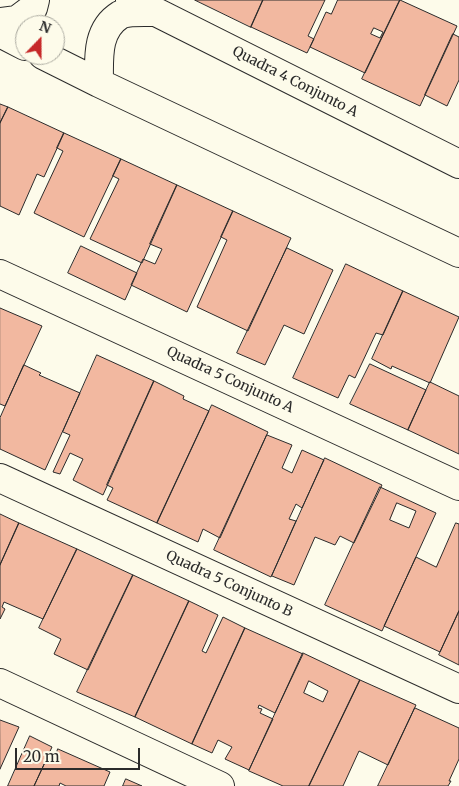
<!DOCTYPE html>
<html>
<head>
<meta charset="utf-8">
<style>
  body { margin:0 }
  #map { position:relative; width:459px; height:786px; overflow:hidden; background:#fdfbea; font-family:Merriweather,serif }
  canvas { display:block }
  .north { position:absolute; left:15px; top:15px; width:50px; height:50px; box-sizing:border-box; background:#fdfbea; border:1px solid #a9a89e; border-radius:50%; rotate:22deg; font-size:14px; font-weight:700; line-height:20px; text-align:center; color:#2b2b2b }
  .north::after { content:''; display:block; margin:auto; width:18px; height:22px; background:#c62828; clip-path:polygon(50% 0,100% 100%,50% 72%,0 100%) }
  .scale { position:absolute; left:15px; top:748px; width:125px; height:22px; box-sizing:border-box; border:2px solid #2b2b2b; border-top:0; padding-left:6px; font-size:15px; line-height:18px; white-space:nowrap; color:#2b2b2b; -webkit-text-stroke:4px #fdfbea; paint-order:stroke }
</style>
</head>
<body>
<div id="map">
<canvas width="459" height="786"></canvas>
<div class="north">N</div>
<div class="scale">20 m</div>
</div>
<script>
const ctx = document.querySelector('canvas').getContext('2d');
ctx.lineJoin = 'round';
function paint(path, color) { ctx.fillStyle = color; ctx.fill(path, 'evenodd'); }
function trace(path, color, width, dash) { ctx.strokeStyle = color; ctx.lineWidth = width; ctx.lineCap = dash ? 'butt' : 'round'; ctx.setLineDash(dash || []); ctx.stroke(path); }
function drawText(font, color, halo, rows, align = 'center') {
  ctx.font = font + ' Merriweather,serif'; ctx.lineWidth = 4; ctx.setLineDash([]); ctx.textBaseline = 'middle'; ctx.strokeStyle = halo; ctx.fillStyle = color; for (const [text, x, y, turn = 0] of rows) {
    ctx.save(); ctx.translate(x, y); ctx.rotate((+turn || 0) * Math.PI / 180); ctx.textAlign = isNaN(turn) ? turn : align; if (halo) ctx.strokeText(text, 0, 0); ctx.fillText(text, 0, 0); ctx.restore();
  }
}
const building = new Path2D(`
  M195,0H263L251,27Z
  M263,0H325L308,36L314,39L307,53L251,27Z
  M338,0H400L365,73L310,47L326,12L331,14ZM374,28L383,32L380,38L371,34Z
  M400,0L457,26L420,106L362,79Z
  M453,34L459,37V80L447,106L425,95Z
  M0,104L8,107L0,123Z
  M8,107L64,133L44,177L37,174L19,215L0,206V123Z
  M64,133L121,159L84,237L34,213L63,151L57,148Z
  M121,159L177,185L142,263L90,239L119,179L113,176Z
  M177,185L233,211L187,312L131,285L143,259L155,264L162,249L150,244Z
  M233,211L291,238L248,331L197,307L227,240L221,237Z
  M81,246L137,273L125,300L68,273Z
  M287,248L333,270L304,334L284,325L265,365L237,353Z
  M346,264L403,291L383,335L376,333L355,378L349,375L338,398L293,378Z
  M403,291L459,317L430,383L392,366L391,369L372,359Z
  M0,308L42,326L5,406L0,404Z
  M97,355L154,381L103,495L73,480L83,459L70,453L60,474L53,472L70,435L63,432Z
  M370,364L426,390L408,430L350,404Z
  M24,365L41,373L39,375L80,393L45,470L0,449V418Z
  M154,381L184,396L183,399L209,411L157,523L107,500L113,488L107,485Z
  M430,382L459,396V454L408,430Z
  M212,405L268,432L220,538L203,529L198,542L157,523Z
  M267,435L292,445L282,468L292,473L302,450L324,460L302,508L296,504L289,519L296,521L271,577L214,550Z
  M325,458L382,485L354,543L340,536L335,545L315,537L294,585L272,576Z
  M380,487L436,513L382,631L325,605ZM397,503L416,511L409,528L390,520Z
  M0,514L19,523L0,565Z
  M19,523L77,549L43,619L4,602L2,607L5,609L0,619V565Z
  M456,523L459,524V611L440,652L384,626L416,557L436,567Z
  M77,549L133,575L88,670L54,654L61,639L39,628Z
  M133,575L189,601L135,717L77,692Z
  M189,601L218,615L202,651L206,653L223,617L245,628L192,744L135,717Z
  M459,611V665L439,655Z
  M245,628L303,654L275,713L259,705L258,708L262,709L260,713L273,719L249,770L225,759L232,747L218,740L212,753L192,744Z
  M303,653L360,680L309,786H283L249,771ZM309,681L328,691L323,702L304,693Z
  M360,680L416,705L388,765L359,751L343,786H309Z
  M415,708L459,728V759L449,781H451L448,786H378Z
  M0,720L19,727L0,769Z
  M30,736L52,747L34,786H8Z
  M58,749L110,772L104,786H66L60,783L59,786H34L48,756L54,759Z
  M126,779L142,786H123Z`);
const minor = new Path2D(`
  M130,0L156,12L459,164
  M0,22L17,20L33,8L35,0
  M0,33L25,46
  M43,55L99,83L459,253
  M99,83C99,59 96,30 120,15C127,11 147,12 156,12
  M0,274L459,486
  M0,478L459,689
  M0,683L220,786`);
const streetNames = [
  ["Quadra 4 Conjunto A",295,82,27],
  ["Quadra 5 Conjunto A",230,380,25],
  ["Quadra 5 Conjunto B",229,584,25]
];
paint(building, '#f2b8a0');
trace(building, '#2b2b2b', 1);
trace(minor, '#2b2b2b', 30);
trace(minor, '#fdfbea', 28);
drawText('14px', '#2b2b2b', '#fdfbea', streetNames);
</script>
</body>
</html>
